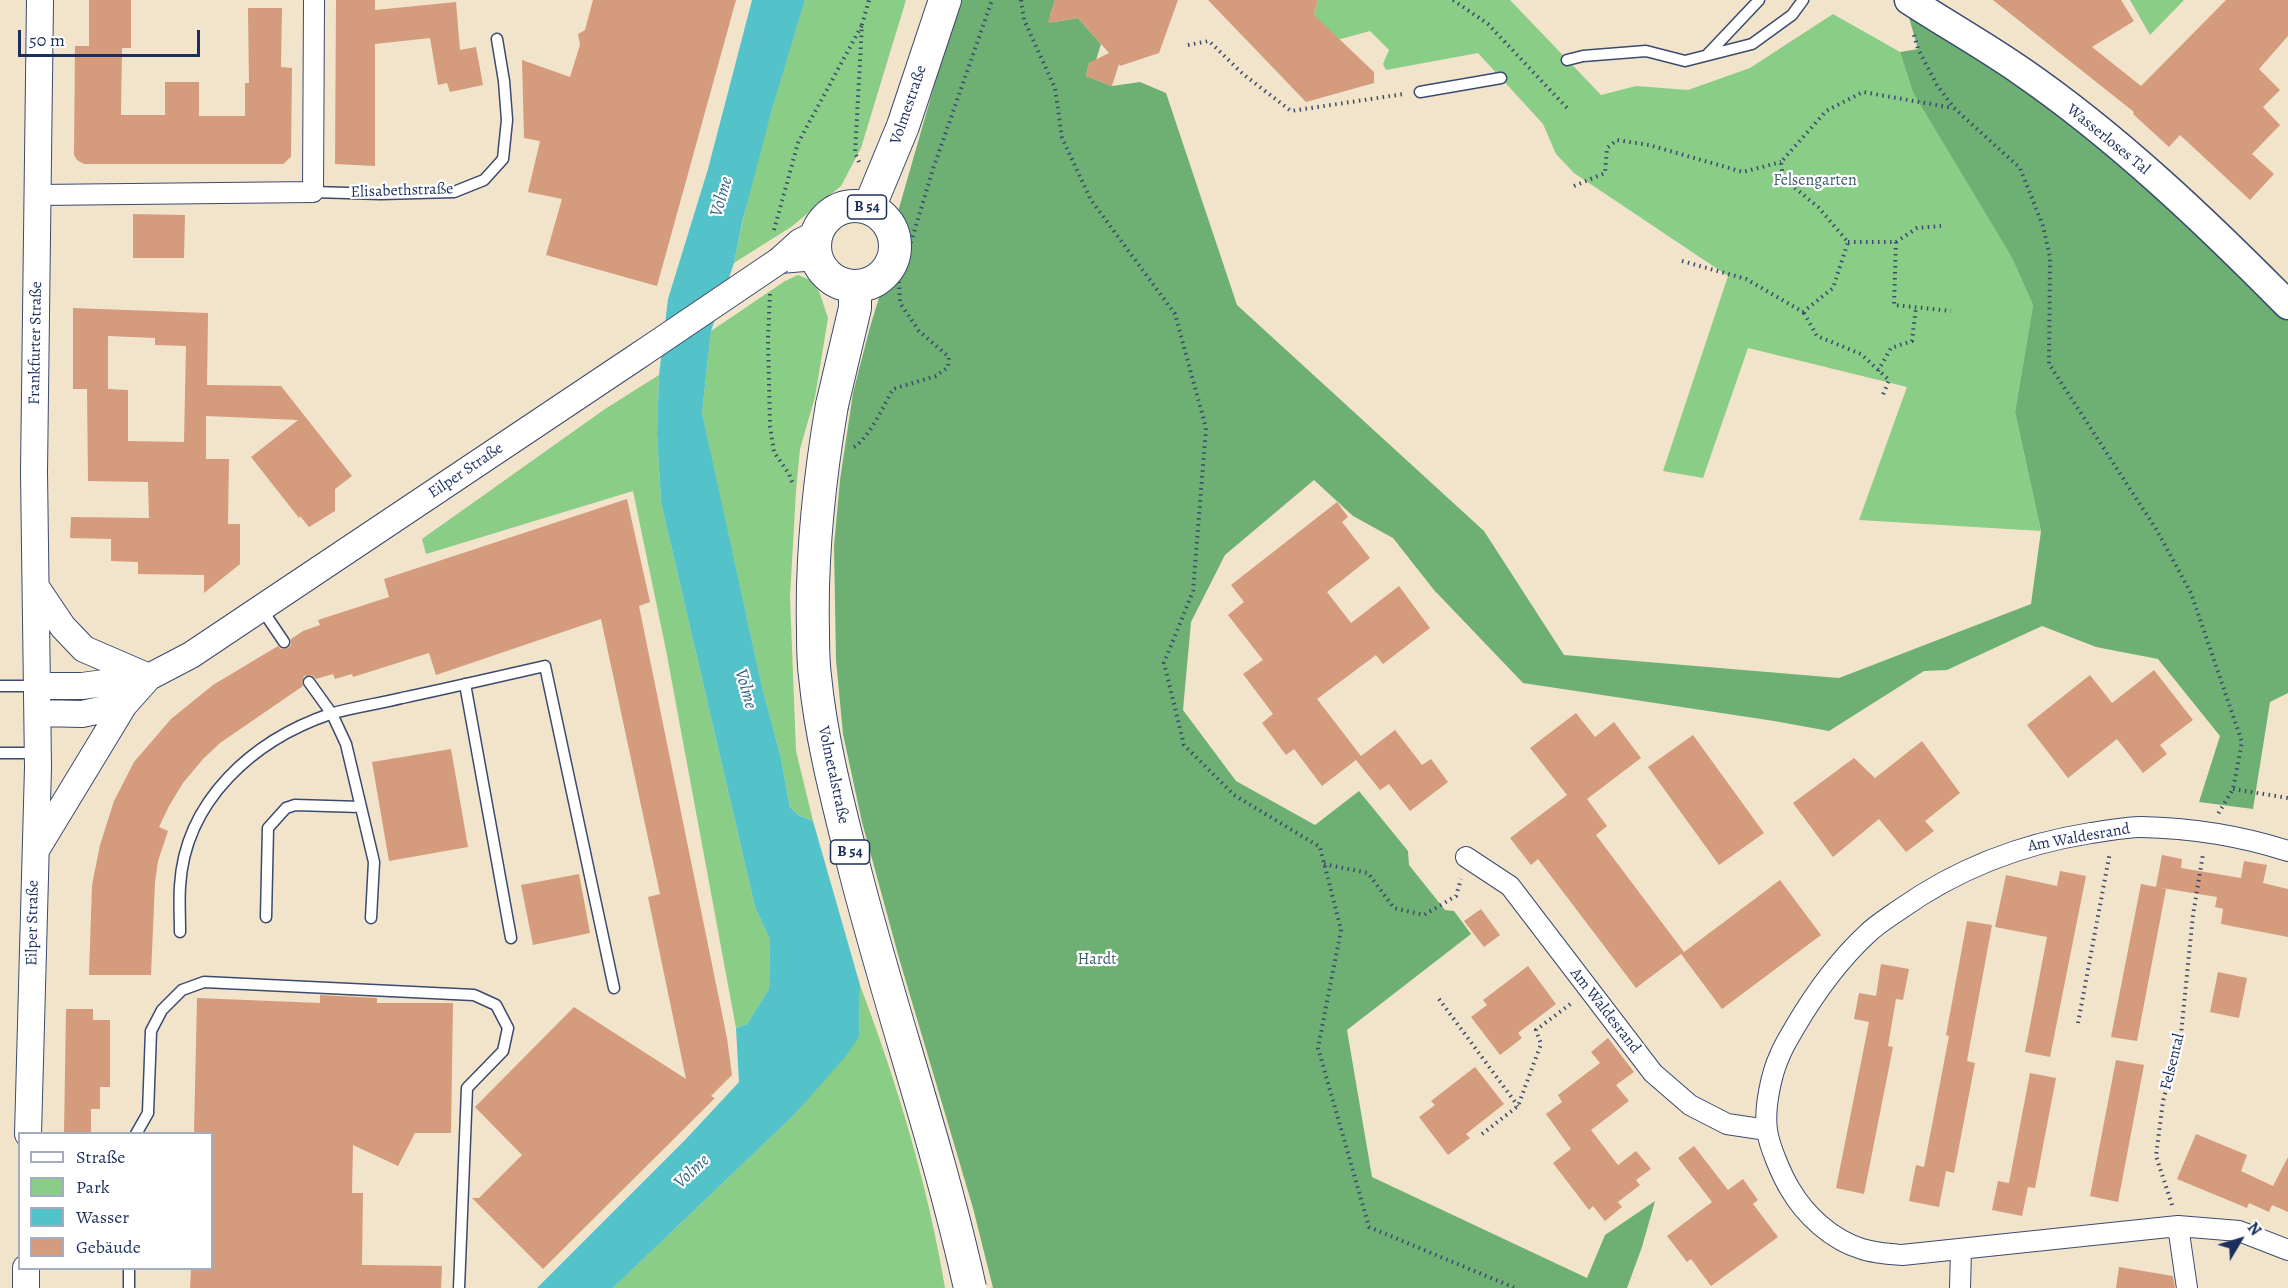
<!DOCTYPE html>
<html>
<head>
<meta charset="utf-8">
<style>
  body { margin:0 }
  #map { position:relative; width:2288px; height:1288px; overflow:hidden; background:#f2e4ca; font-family:Alegreya,serif }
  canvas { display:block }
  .legend { position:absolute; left:18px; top:1132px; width:195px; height:138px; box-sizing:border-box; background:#fff; border:2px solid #a4acbf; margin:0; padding:8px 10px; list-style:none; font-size:18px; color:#1b2f5e }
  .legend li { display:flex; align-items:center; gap:12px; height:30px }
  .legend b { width:30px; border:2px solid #a4acbf }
  .north { position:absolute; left:2210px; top:1210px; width:60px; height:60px; -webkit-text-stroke:4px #fff; paint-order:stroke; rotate:52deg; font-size:16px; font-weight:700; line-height:24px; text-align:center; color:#1b2f5e }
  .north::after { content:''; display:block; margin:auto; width:21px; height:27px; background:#1b2f5e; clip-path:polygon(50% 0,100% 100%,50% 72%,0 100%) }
  .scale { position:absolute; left:18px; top:30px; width:182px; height:27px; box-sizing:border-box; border:3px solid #1b2f5e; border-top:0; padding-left:8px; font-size:18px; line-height:21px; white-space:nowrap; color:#1b2f5e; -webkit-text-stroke:4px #fff; paint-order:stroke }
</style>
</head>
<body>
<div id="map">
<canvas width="2288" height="1288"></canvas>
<ul class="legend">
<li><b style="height:8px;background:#fff"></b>Straße</li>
<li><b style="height:16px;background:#89cd86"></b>Park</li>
<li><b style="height:16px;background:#54c2c9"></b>Wasser</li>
<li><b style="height:16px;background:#d49b7d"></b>Gebäude</li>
</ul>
<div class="north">N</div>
<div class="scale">50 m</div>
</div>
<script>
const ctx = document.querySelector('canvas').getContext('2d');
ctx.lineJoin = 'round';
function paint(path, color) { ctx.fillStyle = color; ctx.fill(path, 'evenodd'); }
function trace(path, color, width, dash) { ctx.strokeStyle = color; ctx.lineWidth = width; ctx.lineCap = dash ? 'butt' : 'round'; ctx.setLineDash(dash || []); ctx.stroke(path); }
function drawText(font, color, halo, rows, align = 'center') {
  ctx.font = font + ' Alegreya,serif'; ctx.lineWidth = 4.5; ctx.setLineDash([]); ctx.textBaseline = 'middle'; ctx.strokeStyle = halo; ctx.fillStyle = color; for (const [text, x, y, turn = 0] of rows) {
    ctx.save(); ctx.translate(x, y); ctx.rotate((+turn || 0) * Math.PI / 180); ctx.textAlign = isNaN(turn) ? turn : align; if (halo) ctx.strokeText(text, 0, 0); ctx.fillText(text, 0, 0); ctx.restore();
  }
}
const green = new Path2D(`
  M805,0H906L861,148L841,186L791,227L734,263C751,174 778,87 805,0Z
  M1318,0H1510L1601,95L1636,86L1688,90L1750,68L1833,14L1900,52L1913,93L2012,258L2033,305L2015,412L2041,531L1859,520L1907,387L1748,348L1703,478L1663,471L1728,276L1574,173L1556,154L1543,124L1478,53L1386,70L1383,64L1389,50L1370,31L1337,40L1314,15Z
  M2130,0H2184L2150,35Z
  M798,275L813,281L820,294L828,318L815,397L800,449L796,491L790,597L796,751L813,821L798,815L790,807L780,754L762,687L714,470L702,413L711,331L785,281Z
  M659,375L657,434L661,502L755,907L770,940L769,989L747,1024L736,1028L666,650L633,491L426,554L422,539L605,409Z
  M860,985C897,1083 928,1185 945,1288H613L793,1116L859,1037Z`);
const forest = new Path2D(`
  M961,0H1055L1050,16L1054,22L1078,18L1101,44L1096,60L1089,63L1086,76L1112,86L1140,82L1166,93L1237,305L1484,531L1564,655L1839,678L2031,604L2041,531L2015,412L2033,305L2012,258L1913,93L1900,52L1918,49L1904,0L2022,71L2288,305V693L2270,702L2253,809L2199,802L2220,736L2158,659L2096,647L2042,626L1947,670L1924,671L1829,731L1774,721L1523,683L1434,590L1393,538L1353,516L1314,480L1225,555L1191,622L1183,710L1236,781L1315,825L1359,791L1408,851L1409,865L1445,910L1454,911L1471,934L1347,1030L1372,1177L1587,1278L1605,1235L1655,1201L1642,1247L1627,1288H993L973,1208L899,958L862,822L843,734L836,660L834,546L840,480L853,393L870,327L882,288L897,268L904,248L903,231L897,215L943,55Z`);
const water = new Path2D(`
  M752,0H805L772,109L742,223L734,263L711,331L702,413L762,687L780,754L790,807L798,815L813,821L860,985L859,1037L846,1056L793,1116L613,1288H537L686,1139L739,1082L736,1028L747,1024L769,989L770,940L755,907L661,502L657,434L659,375L668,299L708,169Z`);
const building = new Path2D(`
  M89,0H131V48H122L121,115H165V82H199V116H245V83H249L248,8H282L281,67L292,68L291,157L283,164H84L77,160L74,155L75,46H89Z
  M336,0H375V10L456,2L460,50L476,47L483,85L450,92L447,83L438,85L430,38L375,44V166L335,164Z
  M593,0H736L657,286L546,255L562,199L528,192L540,141L524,138L522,60L570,77L580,45L578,34L585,30Z
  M1055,0H1178L1159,53L1120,66L1119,64L1112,86L1086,76L1089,63L1109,53L1078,18L1048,23Z
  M1208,0H1318L1314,15L1374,72V83L1306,102Z
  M1993,0H2121L2134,21L2092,47L2141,86L2226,0H2288V36L2259,69L2280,90L2263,107L2280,125L2252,154L2274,174L2250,200L2180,135L2169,147L2133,114L2134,112Z
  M133,214L185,215L184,258H133Z
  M73,308L208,313L207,385L281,386L352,476L335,489V511L309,527L300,516L299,518L251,457L298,420L206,416V459H229L228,524H240V564L204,593V575L138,574V562L111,561V539L70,538L71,517L149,518L148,482L88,481L87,389H73ZM108,336L155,338V345L186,346L184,442L128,441V390L108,389Z
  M627,499L650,602L639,606L727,1038L732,1075L711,1096L715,1098L543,1269L472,1198H479L522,1155L475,1107L574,1007L686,1079L648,897L660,894L601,619L436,675L429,653L353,677L352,674L335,679L333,674L316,679L312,675L304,676L302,682L303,686L220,743L203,759L183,783L169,806L159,827L168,831L158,861L155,882L151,975H89L92,885L100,845L114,801L134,762L171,719L213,685L278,646L281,649L288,648L291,645V639L303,631L320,625L318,620L389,597L384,579Z
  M1337,502L1348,517L1342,522L1370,558L1327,592L1351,623L1399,586L1430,628L1383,664L1376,655L1317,699L1361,756L1395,730L1422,765L1431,759L1448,782L1410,811L1389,784L1380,790L1356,760L1322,786L1294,749L1286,755L1262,723L1273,714L1243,674L1263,660L1228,615L1244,602L1231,585Z
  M2154,670L2193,720L2160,745L2167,754L2143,773L2117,739L2068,778L2027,725L2090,675L2112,703Z
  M1576,713L1595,737L1614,722L1641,758L1587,799L1607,826L1596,835L1684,952L1780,880L1821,935L1722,1009L1681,954L1636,988L1538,859L1531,865L1510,838L1567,795L1530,748Z
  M1693,735L1764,833L1719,865L1648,767Z
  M1922,741L1960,793L1925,821L1934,831L1906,852L1879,819L1833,857L1793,803L1854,758L1875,778Z
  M451,749L468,847L389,861L372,762Z
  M2162,855L2182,859L2181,868L2241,878L2244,861L2267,865L2263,883L2288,889V937L2221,924L2223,909L2215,907L2217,897L2156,887Z
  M2060,871L2086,876L2050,1057L2025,1052L2047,937L1995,927L2006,875L2057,886Z
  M579,874L590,933L533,945L521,885Z
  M2141,884L2166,889L2137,1041L2111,1037Z
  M1481,909L1500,935L1484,947L1464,921Z
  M1967,921L1992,925L1967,1061L1975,1063L1954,1173L1946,1171L1939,1207L1909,1201L1916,1165L1924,1167L1949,1036L1946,1035Z
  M1881,964L1909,969L1903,1000L1896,999L1888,1046L1893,1047L1864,1194L1836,1188L1869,1022L1854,1019L1859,993L1876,996Z
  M1528,966L1556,1004L1518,1033L1522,1038L1500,1055L1471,1017L1487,1005L1483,1000Z
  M2218,972L2247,978L2239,1018L2210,1012Z
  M320,995L377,998V1003H453L451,1133H415L398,1166L353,1145L352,1193H363L362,1265L442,1266L441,1288H190L191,1269H212V1134H194L197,998L320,1003Z
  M66,1009H93V1020H110V1087H100V1109H91V1134H64Z
  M1608,1038L1634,1072L1616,1085L1629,1101L1591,1130L1618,1165L1636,1151L1651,1169L1636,1180L1640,1185L1618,1202L1622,1207L1605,1221L1593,1206L1589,1210L1553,1163L1571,1149L1546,1114L1562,1102L1558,1095L1600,1063L1591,1052Z
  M2116,1060L2144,1065L2118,1202L2090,1196Z
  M1475,1067L1504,1104L1466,1134L1470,1138L1448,1155L1419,1117L1435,1105L1431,1101Z
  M2030,1073L2056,1078L2035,1188L2028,1187L2022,1216L1992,1210L1998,1181L2009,1183Z
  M2196,1134L2247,1155L2241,1171L2273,1186L2288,1157V1212L2272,1205L2269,1212L2249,1203L2247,1208L2177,1179Z
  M1694,1146L1728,1190L1743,1179L1758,1200L1753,1204L1778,1237L1711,1286L1691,1259L1687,1262L1667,1236L1712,1202L1678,1158Z
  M2119,1267L2173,1276L2175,1288H2116Z`);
const path = new Path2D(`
  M1021,0L1024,20L1055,88L1062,138L1091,200L1175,314L1206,428L1193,591L1164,663L1184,745L1234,795L1320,847L1341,930L1318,1048L1369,1227L1515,1288
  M1453,0L1488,24L1567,108
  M1914,35L1918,49L1937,85L1954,108L2020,168L2043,226L2050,257L2049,364L2156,529L2191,593L2242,742L2233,789L2218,814
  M1188,45L1209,41L1243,74L1291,111L1404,94
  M859,162L855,153L862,25L869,0
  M1574,186L1605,173L1607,148L1617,140L1649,145L1743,172L1781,162
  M774,230L798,143L862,25
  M1848,242H1896L1894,305L1951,311
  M1896,242L1917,228L1941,226
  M1682,261L1746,279L1803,312L1833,288L1848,242L1818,207L1783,178L1781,162L1826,111L1863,92L1953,108
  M770,294L768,339L770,426L774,452L789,474L792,482
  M1804,313L1817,336L1861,354L1889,380L1882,397
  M1878,371L1891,348L1912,341L1916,307
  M854,447C870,437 884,405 893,389L936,376L948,367L949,357L919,331L900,303L899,282L933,169L992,0
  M2233,789L2288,798
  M1324,864L1368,873L1394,908L1424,915L1456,896L1461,879
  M1439,999L1518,1106
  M2078,1023L2110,852
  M1482,1134L1518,1106L1541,1044L1536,1030L1573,1002
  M2172,1205L2156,1156L2163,1101L2181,1034L2193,915L2203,854`);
const service = new Path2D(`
  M1708,54L1759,0
  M1567,60L1583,56L1646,51L1685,61L1752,44L1792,15L1803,0
  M1420,92L1501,78
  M313,192L381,194L454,192L484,180L503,159L507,120L504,81L497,39
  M261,608L284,642
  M309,682L332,714L346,744L374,862L371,918
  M465,684L511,938
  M0,686H38
  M0,753H38
  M266,917L268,828L286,808L295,805L361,807
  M180,932C180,916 179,901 180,886C185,800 254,740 330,714C353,707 378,704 402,698C449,688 497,677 545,666L614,988
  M136,1134L148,1113L151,1031L162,1010L182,990L204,982L474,995L496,1005L508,1028L503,1051L467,1088L459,1288
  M129,1288V1268`);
const minor = new Path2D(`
  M38,195L313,192L314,0
  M2288,851C2241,836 2191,828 2141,827C2124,827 2107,831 2091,833C2021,844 1958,868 1899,910C1889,917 1876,925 1867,934C1838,961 1815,993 1795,1027C1790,1036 1784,1045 1780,1055C1771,1074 1764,1109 1767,1130C1769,1146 1782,1176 1790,1189C1805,1215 1832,1240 1862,1249C1874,1253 1889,1254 1902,1255L2178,1226L2239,1231L2288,1250
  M1466,857L1510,886L1653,1073L1690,1105L1727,1124L1767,1130
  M2178,1226L2187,1288
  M1960,1288L1961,1250`);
const tertiary = new Path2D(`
  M780,260L800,242L816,234
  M780,260L816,257
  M36,587L63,627L84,649L149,677
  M38,686H82L148,677
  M38,713L82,714L124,705
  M36,850L124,705L149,677L191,655L641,354
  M28,1134L38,767L34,472L40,0
  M26,1268V1288`);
const secondary = new Path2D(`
  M1909,0C1946,24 1985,46 2021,71C2117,137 2206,222 2288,305`);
const primary = new Path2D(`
  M815 246a40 40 0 1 1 80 0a40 40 0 1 1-80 0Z
  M869,208L903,126L945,0
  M832,405L855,308V287`);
const tertiaryBridge = new Path2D(`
  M641,354L780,260`);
const primaryBridge = new Path2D(`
  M832,405C819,481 811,554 813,631C813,646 813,661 815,676C821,738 837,799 852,859C888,1003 938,1143 970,1288`);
const shields = [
  [867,207,39],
  [850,852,39]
];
const shieldNames = [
  ["B 54",867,207],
  ["B 54",850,852]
];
const streetNames = [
  ["Volmestraße",909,105,-71],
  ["Wasserloses Tal",2108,140,39],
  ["Elisabethstraße",402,191,-2],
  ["Frankfurter Straße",36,343,-89],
  ["Eilper Straße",466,471,-34],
  ["Volmetalstraße",833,775,78],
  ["Am Waldesrand",2079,838,-10],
  ["Eilper Straße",33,923,-89],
  ["Am Waldesrand",1605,1011,52],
  ["Felsental",2173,1062,-76]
];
const parkNames = [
  ["Felsengarten",1815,181],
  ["Hardt",1097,960]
];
const waterNames = [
  ["Volme",722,197,-74],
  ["Volme",745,689,74],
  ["Volme",692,1172,-43]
];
paint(green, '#89cd86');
paint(forest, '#6eb073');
paint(water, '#54c2c9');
paint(building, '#d49b7d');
trace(service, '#3b4a6e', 13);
trace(minor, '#3b4a6e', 22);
trace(tertiary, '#3b4a6e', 28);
trace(secondary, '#3b4a6e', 31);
trace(primary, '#3b4a6e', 34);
trace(path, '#3b4a6e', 4, [1.5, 4.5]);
trace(service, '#fff', 10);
trace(minor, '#fff', 20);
trace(tertiary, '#fff', 26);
trace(secondary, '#fff', 28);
trace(primary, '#fff', 32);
trace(tertiaryBridge, '#3b4a6e', 28, []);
trace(primaryBridge, '#3b4a6e', 34, []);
trace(tertiaryBridge, '#fff', 26);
trace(primaryBridge, '#fff', 32);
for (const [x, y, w] of shields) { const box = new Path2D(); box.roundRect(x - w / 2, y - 12, w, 24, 4.5); ctx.fillStyle = '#fff'; ctx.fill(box); trace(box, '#1b2f5e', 1.5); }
drawText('bold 15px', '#1b2f5e', null, shieldNames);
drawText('16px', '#1b2f5e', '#fff', streetNames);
drawText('16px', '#3c5e6a', '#fff', parkNames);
drawText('italic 18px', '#2f6283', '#fff', waterNames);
</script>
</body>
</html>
